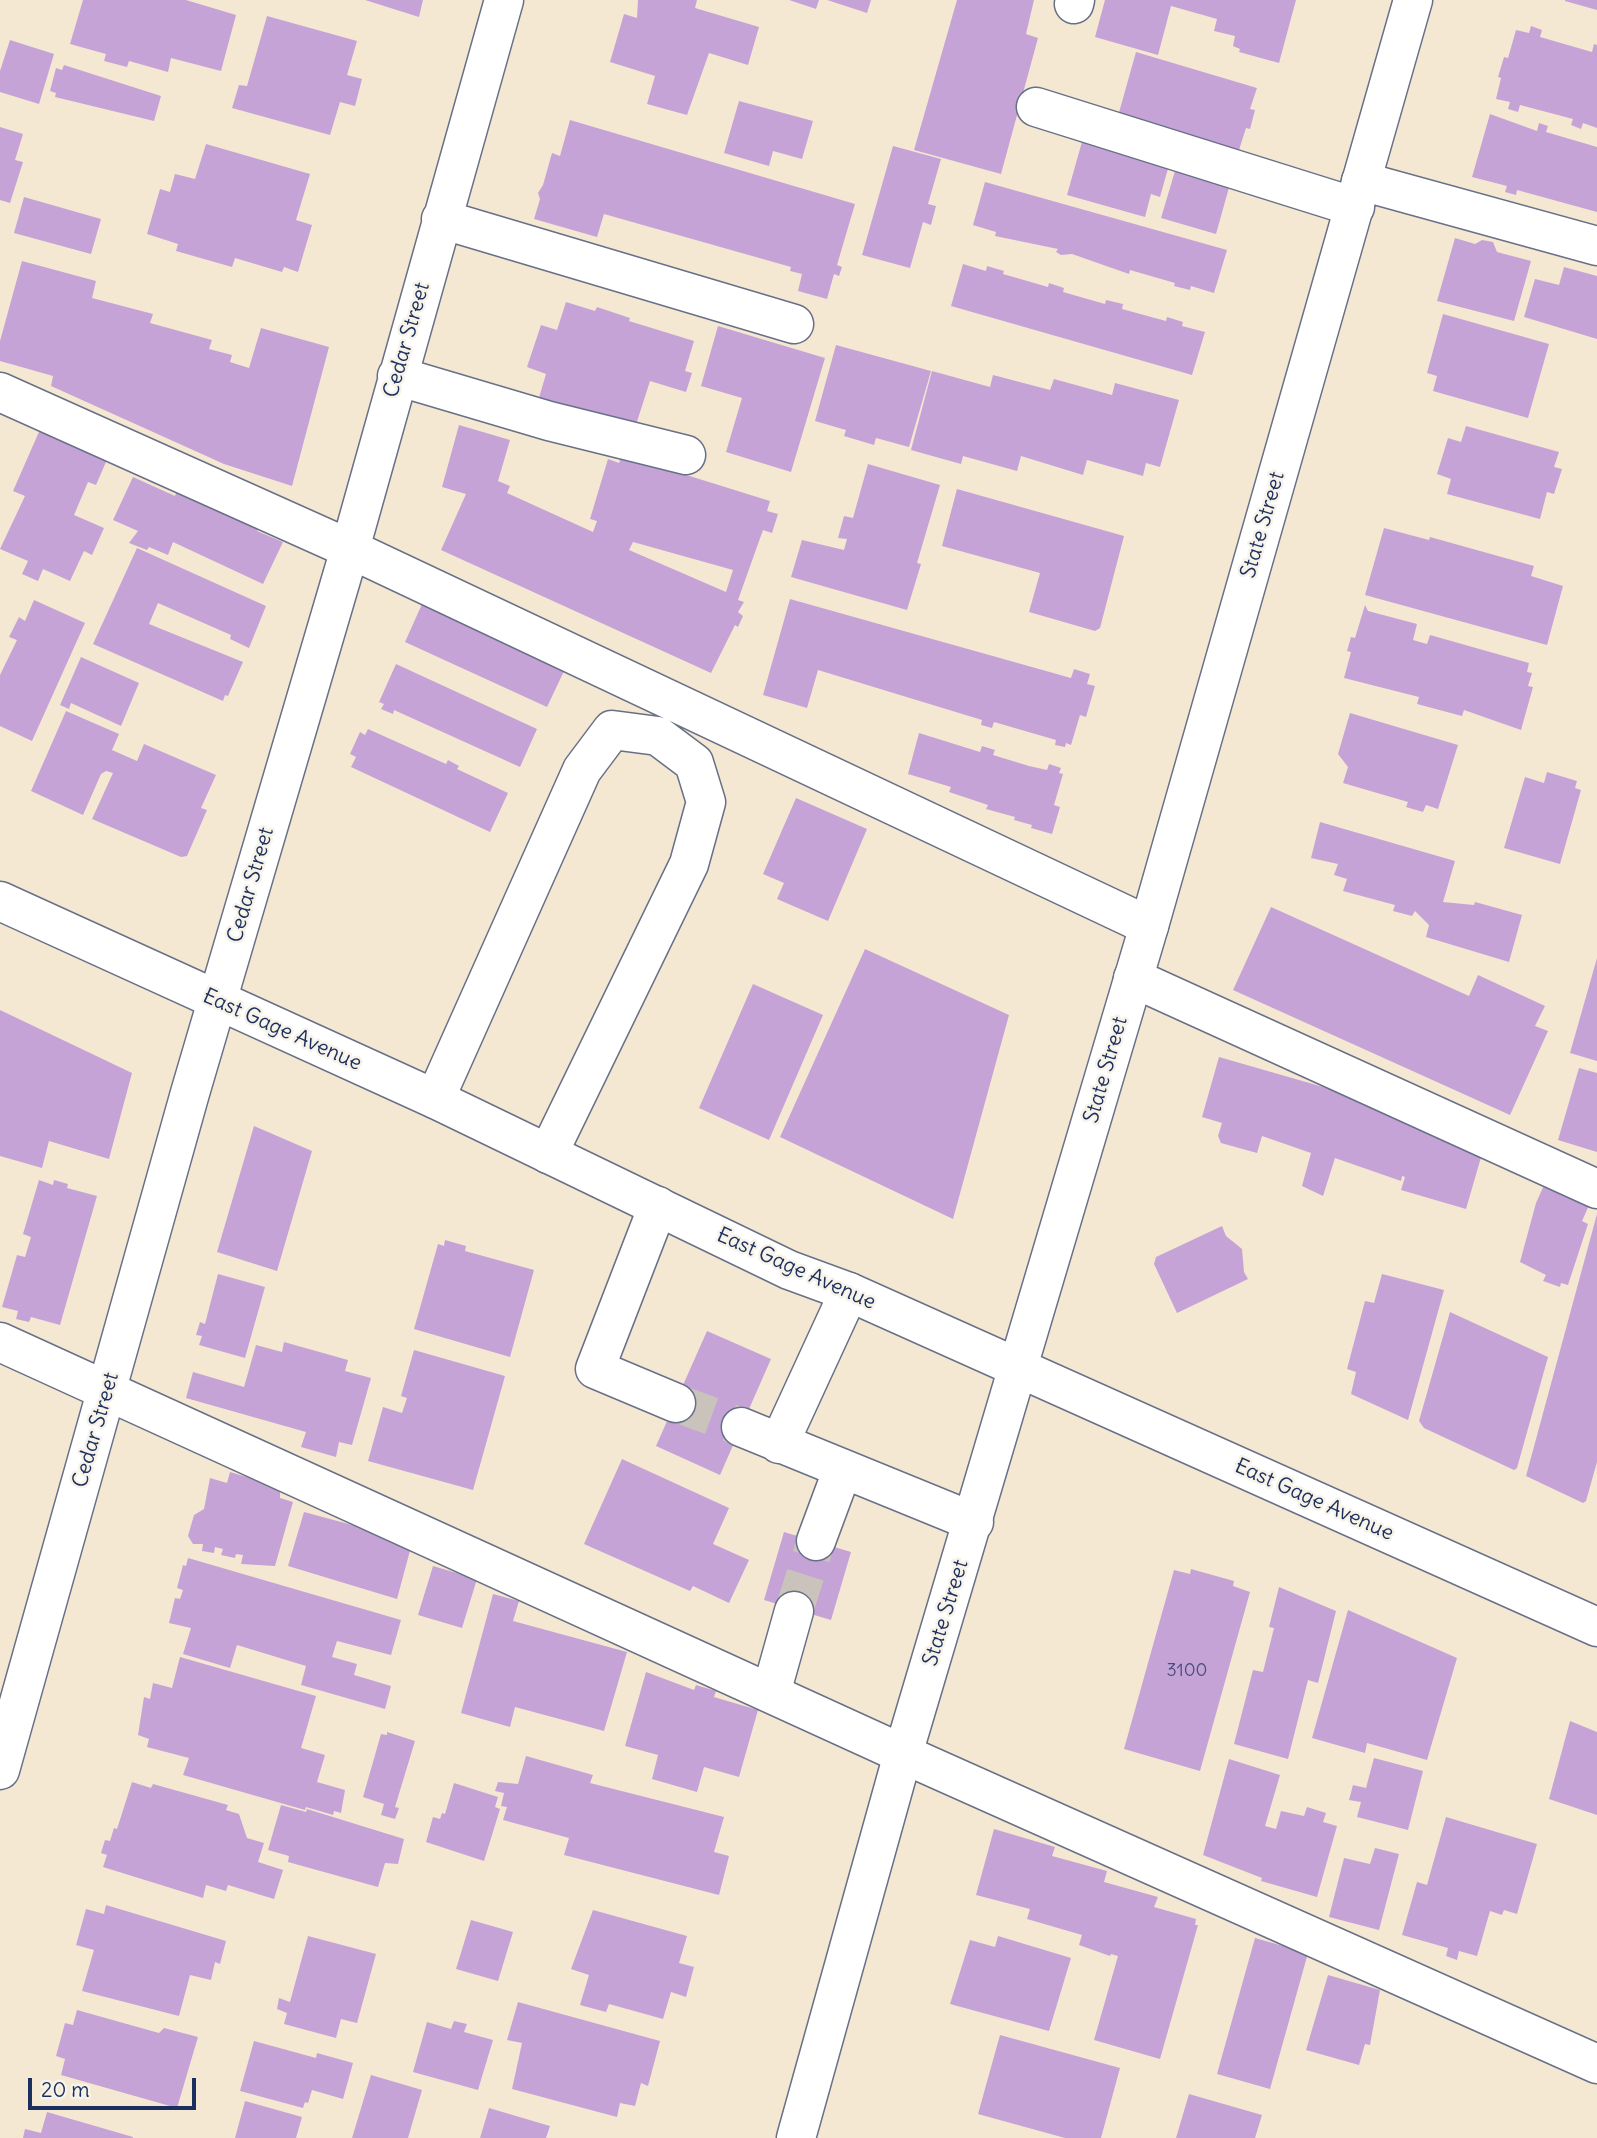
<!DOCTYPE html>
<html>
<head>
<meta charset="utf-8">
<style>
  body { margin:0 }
  #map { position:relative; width:1597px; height:2138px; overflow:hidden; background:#f4e8d3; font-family:Delius,sans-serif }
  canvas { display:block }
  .scale { position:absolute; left:28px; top:2078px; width:168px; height:32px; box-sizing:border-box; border:4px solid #1b2f5e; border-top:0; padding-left:9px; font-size:21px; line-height:24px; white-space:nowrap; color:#1b2f5e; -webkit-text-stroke:5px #f7f3e8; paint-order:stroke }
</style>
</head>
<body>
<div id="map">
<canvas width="1597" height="2138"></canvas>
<div class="scale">20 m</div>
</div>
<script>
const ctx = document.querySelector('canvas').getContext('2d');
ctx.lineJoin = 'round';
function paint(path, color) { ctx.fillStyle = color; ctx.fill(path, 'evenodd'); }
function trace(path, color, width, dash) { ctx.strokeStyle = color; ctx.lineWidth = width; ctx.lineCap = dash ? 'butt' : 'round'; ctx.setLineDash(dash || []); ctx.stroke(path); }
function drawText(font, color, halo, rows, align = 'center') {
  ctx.font = font + ' Delius,sans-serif'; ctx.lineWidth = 5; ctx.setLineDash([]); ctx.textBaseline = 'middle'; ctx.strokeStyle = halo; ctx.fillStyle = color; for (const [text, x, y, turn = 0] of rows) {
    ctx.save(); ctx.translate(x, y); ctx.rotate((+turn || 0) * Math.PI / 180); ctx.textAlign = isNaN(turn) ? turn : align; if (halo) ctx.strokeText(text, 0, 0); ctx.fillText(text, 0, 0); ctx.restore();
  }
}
const building = new Path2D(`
  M83,0H186L236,15L221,71L171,58L168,72L129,61L127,67L104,61L106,54L70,44Z
  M365,0H423L419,17Z
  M638,0H697L695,8L759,27L748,65L709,53L687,115L647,104L655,76L610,62L624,14L637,18Z
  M789,0H819L816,9Z
  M827,0H871L867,13Z
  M957,0H1034L1026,34L1038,38L1001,174L914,150Z
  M1105,0H1296L1279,63L1239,52L1240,49L1233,46L1235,36L1214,31L1217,19L1171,6L1158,55L1095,37Z
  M1565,0H1597V10L1565,1Z
  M267,16L357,41L347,75L362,79L355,106L340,102L330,135L232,108L239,85L247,86Z
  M1531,26L1542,30L1540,37L1592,52L1594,44L1597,45V128L1583,123L1581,129L1571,125L1573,119L1520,105L1518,112L1508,109L1510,102L1496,99L1501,78L1498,77L1504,57L1508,58L1516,30L1529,33Z
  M10,40L54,54L39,104L0,92V71Z
  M1136,52L1257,88L1250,109L1255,110L1250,129L1246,128L1239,150L1118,116Z
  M64,65L161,96L154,121L55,97L56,93L50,91L56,68L62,70Z
  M739,101L813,121L802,159L773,151L769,166L724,153Z
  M1490,114L1537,131L1539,123L1548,126L1546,132L1597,147V212L1517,190L1516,195L1505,192L1507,186L1472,177Z
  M570,120L855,204L837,265L842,267L839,276L834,274L827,299L798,291L802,274L790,271L791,267L604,214L597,237L534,219L540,199L538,193L543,185L552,153L560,156Z
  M0,127L23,134L15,160L23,162L10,203L0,200Z
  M1085,131L1171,158L1160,197L1151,194L1145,217L1067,195Z
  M206,144L310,174L296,220L312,225L298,272L284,267L282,272L235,258L232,267L176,251L178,244L147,234L160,189L170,192L175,174L195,179Z
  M893,146L941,159L928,204L936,206L931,225L923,222L910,268L862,255Z
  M1175,171L1230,184L1216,234L1161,218Z
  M985,182L1227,250L1214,293L1191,286L1190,290L1174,286L1175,283L1130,270L1129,274L1072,254L1061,255L1056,252L1058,249L995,236L996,232L973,225Z
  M24,197L101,219L91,254L14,233Z
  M1455,238L1475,244L1482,240L1493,242L1497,252L1531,261L1514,321L1437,301Z
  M22,261L96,281L92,298L153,314L150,323L212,340L209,349L232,355L230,362L249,368L261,328L329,347L292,486L224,464L51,386L53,376L0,361V341Z
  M963,264L986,271L987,266L1004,271L1003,274L1048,287L1049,283L1064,288L1063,292L1105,304L1106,300L1123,304L1122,309L1166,321L1167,317L1183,322L1182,326L1205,332L1192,375L951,306Z
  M1564,267L1597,276V339L1524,317L1535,279L1559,285Z
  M566,302L595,311L597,307L630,318L629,321L694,341L685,371L692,373L686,392L650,381L634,431L538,401L546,374L527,367L541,325L557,330Z
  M1443,314L1549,344L1528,418L1433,391L1437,376L1427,373Z
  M718,326L825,358L791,472L726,452L742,398L701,386Z
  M836,345L931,371L909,447L876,438L874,445L844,436L846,430L815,421Z
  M932,371L990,387L993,375L1050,390L1054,379L1112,395L1115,383L1179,400L1160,467L1146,463L1143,476L1087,460L1083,475L1021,456L1017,471L963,456L961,464L911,450Z
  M42,425L109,455L96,485L88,482L74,515L104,528L92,555L84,551L70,581L43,569L38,581L22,574L28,561L0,549L25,496L13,491Z
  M459,425L510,440L498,481L510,486L507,493L593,532L597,521L590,519L608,459L619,463L622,455L770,501L767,511L778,514L772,533L763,530L738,600L744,602L738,612L743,616L738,627L735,625L711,673L441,550L466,494L442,487ZM633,542L733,570L726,592L629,550Z
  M1466,426L1559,452L1554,467L1562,469L1554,494L1547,492L1540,519L1447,494L1451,479L1437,474L1448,438L1461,442Z
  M868,464L940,485L917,563L921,564L907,610L791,577L802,540L844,550L847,539L838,538L844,516L853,518Z
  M133,477L175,496L178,488L261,523L257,531L283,542L263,584L173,542L168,555L149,547L147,550L129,543L138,531L113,520Z
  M957,489L1124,536L1100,628L1095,631L1029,612L1040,573L942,546Z
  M1384,528L1429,540L1430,537L1534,566L1531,576L1563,586L1547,645L1365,595Z
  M137,548L266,606L249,648L230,639L231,635L158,603L149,624L243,662L228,696L225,695L223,701L93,644Z
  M790,599L1071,678L1074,669L1090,674L1087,684L1095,686L1086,717L1080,715L1071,745L1066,743L1065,747L1055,745L1056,740L994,722L992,728L981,725L982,720L818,670L807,708L763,695Z
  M34,600L85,623L32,741L0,726V675L17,640L9,637L19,617L25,621Z
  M422,604L565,669L547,707L405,642Z
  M1365,605L1368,611L1417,624L1413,640L1427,644L1430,635L1529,663L1527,672L1532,673L1528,686L1533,687L1521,730L1464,710L1462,716L1417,704L1419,697L1344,678L1351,652L1347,651L1351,637L1355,638Z
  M81,657L139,683L121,726L71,703L69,709L60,705Z
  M396,664L537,729L520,767L394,710L393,714L381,709L384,704L379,702Z
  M66,711L119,734L112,750L137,761L144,744L216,775L201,808L207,810L187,856L181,857L92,819L113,773L106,771L101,774L83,815L31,791Z
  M1350,713L1458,745L1438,809L1426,805L1423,812L1406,807L1408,802L1343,783L1348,767L1338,754Z
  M368,729L446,764L448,760L459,766L457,769L508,793L490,832L351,767L356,757L350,754L360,732L365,735Z
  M919,733L980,752L982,746L995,750L993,755L1029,766L1047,770L1049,764L1061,768L1059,773L1063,774L1054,805L1060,807L1052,834L1031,828L1032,825L1014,820L1015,817L986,809L988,805L949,792L951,787L908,774Z
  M1547,772L1577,781L1575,788L1581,790L1560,864L1504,848L1525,777L1544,783Z
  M796,798L867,829L828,921L777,899L784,883L763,874Z
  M1320,822L1455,861L1443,902L1474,905L1475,902L1522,915L1509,962L1426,937L1429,925L1415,911L1412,916L1393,911L1395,905L1343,891L1347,879L1334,875L1338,864L1311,858Z
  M1271,907L1469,996L1478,975L1545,1006L1535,1026L1548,1031L1510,1115L1233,990Z
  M865,949L1009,1015L953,1219L780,1137Z
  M1597,958V1061L1570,1053Z
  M753,984L823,1015L769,1140L699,1108Z
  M0,1010L132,1073L109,1159L49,1141L42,1168L0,1156Z
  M1219,1057L1365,1099L1484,1147L1466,1209L1401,1190L1405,1177L1402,1176L1401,1181L1335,1158L1323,1196L1302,1186L1311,1153L1262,1136L1257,1153L1221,1143L1218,1136L1222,1123L1202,1117Z
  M1579,1068L1597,1073V1152L1558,1140Z
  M254,1126L312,1151L277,1271L217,1252Z
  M39,1180L53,1185L54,1180L68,1184L67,1188L97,1196L60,1325L31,1317L29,1322L16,1319L18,1311L2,1307L17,1255L25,1257L31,1237L23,1234Z
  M1545,1183L1590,1203L1582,1221L1588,1224L1568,1285L1561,1283L1560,1287L1543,1281L1546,1275L1520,1262L1536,1203Z
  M1597,1214V1462L1586,1501L1583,1503L1526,1476Z
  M1222,1226L1226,1236L1242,1249L1244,1272L1248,1279L1177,1313L1154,1264L1156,1257Z
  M445,1240L466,1246L465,1251L534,1270L510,1357L414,1329L438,1244L444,1246Z
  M218,1274L265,1287L245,1358L199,1345L202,1336L196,1335L200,1322L205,1324Z
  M1382,1274L1444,1290L1408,1420L1351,1394L1356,1372L1347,1369L1365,1301L1374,1303Z
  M1450,1312L1548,1357L1517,1468L1514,1470L1424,1428L1419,1421Z
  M707,1331L771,1359L720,1475L656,1446Z
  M284,1342L348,1360L345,1371L371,1378L352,1445L339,1442L336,1457L301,1447L306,1432L186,1398L193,1372L244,1387L256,1345L282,1352Z
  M414,1350L505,1376L473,1490L368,1461L383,1407L402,1413L407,1398L401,1396Z
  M622,1459L729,1508L713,1544L749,1560L729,1603L693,1586L690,1591L584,1544Z
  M230,1472L280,1487V1498L293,1502L275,1566L241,1564L243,1555L236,1554L235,1558L221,1555L223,1549L215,1547L214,1553L202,1551L203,1544H193L188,1536L194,1515L204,1509L210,1478L227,1483Z
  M304,1512L356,1526L360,1524L411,1547L397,1599L288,1566Z
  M784,1532L851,1552L831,1620L764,1600Z
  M188,1558L401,1620L391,1655L337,1641L332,1657L357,1664L354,1675L391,1686L385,1709L301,1685L306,1666L237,1645L230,1668L183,1654L191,1628L169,1623L175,1598L180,1599L183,1590L177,1588L183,1565L186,1566Z
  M433,1566L477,1579L462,1628L418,1615Z
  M1191,1569L1234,1581L1233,1586L1250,1592L1200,1771L1124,1749L1174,1570L1190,1574Z
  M1279,1587L1336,1611L1318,1683L1308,1680L1288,1759L1234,1744L1253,1670L1263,1672L1274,1628L1269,1627Z
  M493,1594L519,1601L513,1621L627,1652L604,1731L515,1707L510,1727L461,1713Z
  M1348,1610L1457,1658L1427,1760L1367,1743L1365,1753L1312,1738Z
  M180,1657L316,1696L301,1748L325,1755L317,1782L345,1790L341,1813L334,1811L333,1815L306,1807L305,1810L183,1775L189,1758L147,1747L149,1739L138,1735L144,1697L150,1699L153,1683L172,1688Z
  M646,1672L694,1690L696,1685L716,1691L714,1697L758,1710L739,1777L704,1767L697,1792L652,1779L658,1755L625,1746Z
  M1570,1721L1597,1732V1815L1549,1799Z
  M387,1732L415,1741L395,1807L399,1808L395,1819L381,1815L384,1804L363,1797L381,1734L387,1735Z
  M526,1756L593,1775L590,1783L724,1817L714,1852L729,1856L719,1895L564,1855L569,1838L503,1820L507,1807L501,1806L504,1793L495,1791L498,1782L518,1784Z
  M1374,1758L1423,1771L1408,1830L1357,1817L1361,1802L1349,1800L1353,1785L1366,1788Z
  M1229,1759L1280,1775L1265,1826L1276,1829L1281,1811L1304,1816L1307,1807L1326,1813L1323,1822L1337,1826L1317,1897L1261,1881L1262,1878L1203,1855Z
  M132,1782L151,1788L153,1784L228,1805L226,1810L239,1814L247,1838L264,1843L258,1862L283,1870L274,1899L228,1885L226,1891L206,1885L203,1898L103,1867L107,1855L101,1853L105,1840L110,1841L114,1828L117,1829Z
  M454,1783L498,1797L495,1807L500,1809L484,1861L426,1842L433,1817L440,1819L442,1813L445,1814Z
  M281,1805L306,1812L307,1809L404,1839L398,1864L385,1863L378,1887L288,1862L289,1856L268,1850Z
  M1446,1817L1537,1844L1517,1914L1504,1910L1502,1915L1490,1911L1477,1956L1459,1951L1457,1960L1446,1956L1448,1948L1402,1935L1417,1882L1427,1885Z
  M994,1829L1055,1847L1052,1856L1107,1871L1104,1882L1158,1897L1154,1907L1196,1919L1195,1925H1198L1160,2059L1094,2040L1118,1956L1111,1954L1110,1956L1079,1945L1082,1935L1027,1919L1030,1909L976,1895Z
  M1375,1848L1399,1854L1379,1930L1329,1917L1344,1858L1370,1864Z
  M106,1905L226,1941L220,1964L215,1962L211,1980L190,1975L179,2016L82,1991L94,1950L76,1945L86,1909L104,1914Z
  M593,1910L687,1936L679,1963L694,1967L686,1997L671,1992L663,2019L609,2004L606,2012L580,2005L589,1975L571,1969Z
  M471,1920L513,1932L498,1981L456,1969Z
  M308,1936L376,1954L357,2023L341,2019L336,2038L284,2024L287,2013L277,2009L279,1998L290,2002Z
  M998,1936L1071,1958L1049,2031L950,2004L970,1940L995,1947Z
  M1255,1938L1308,1953L1270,2089L1217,2074Z
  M1328,1975L1380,1990L1370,2045L1365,2044L1359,2065L1306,2050Z
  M518,2002L660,2041L648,2086L641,2083L635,2106L620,2103L617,2117L512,2089L522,2043L507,2040Z
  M77,2010L159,2033L164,2028L198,2037L177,2108L61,2075L65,2059L56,2056L65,2023L73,2025Z
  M454,2021L467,2024L464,2032L493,2040L478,2090L413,2072L427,2022L451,2029Z
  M1000,2035L1120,2068L1101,2138H1065L978,2114Z
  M254,2041L316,2058L317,2053L353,2063L343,2099L312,2090L308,2103L305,2102L303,2108L240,2091Z
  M371,2075L422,2090L408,2138H352Z
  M1189,2094L1262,2115L1255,2138H1176Z
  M245,2101L302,2117L296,2138H235Z
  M489,2108L550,2126L546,2138H480Z
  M47,2112L133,2137V2138H23L25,2129L41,2133Z`);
const minorTunnel = new Path2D(`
  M676,1403L741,1427
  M794,1611L816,1541`);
const minor = new Path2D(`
  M1074,4L1075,0
  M1036,107L1355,207
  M1361,181L1597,246
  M441,219L794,324
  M397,376L549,421L686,455
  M0,392L350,549L1149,926
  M1133,978L1597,1189
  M435,1099L582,770L612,730L658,736L694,763L706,802L689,864L548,1154
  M658,1206L595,1369L676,1403
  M0,1342L903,1754L1597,2064
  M741,1427L974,1522
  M779,1444L849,1292
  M816,1541L842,1471
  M771,1693L794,1611
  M0,1770L190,1093L350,549L504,0`);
const major = new Path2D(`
  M0,901L435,1099L789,1270L849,1292L1597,1627
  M796,2138L903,1754L1149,926L1413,0`);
const numberNames = [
  ["3100",1187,1671]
];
const streetNames = [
  ["Cedar Street",407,340,-74],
  ["State Street",1263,525,-74],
  ["Cedar Street",251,885,-74],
  ["East Gage Avenue",282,1030,24],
  ["State Street",1106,1070,-74],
  ["East Gage Avenue",796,1269,24],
  ["Cedar Street",96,1430,-74],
  ["East Gage Avenue",1314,1500,24],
  ["State Street",946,1613,-73]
];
paint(building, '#c6a3d7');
trace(minorTunnel, '#c9c3bc', 38, [38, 19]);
trace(minor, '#677087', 41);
trace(major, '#677087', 41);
trace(minor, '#fff', 38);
trace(major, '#fff', 38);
drawText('18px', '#464c7c', null, numberNames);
drawText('21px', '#1b2f5e', '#f7f3e8', streetNames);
</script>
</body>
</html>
